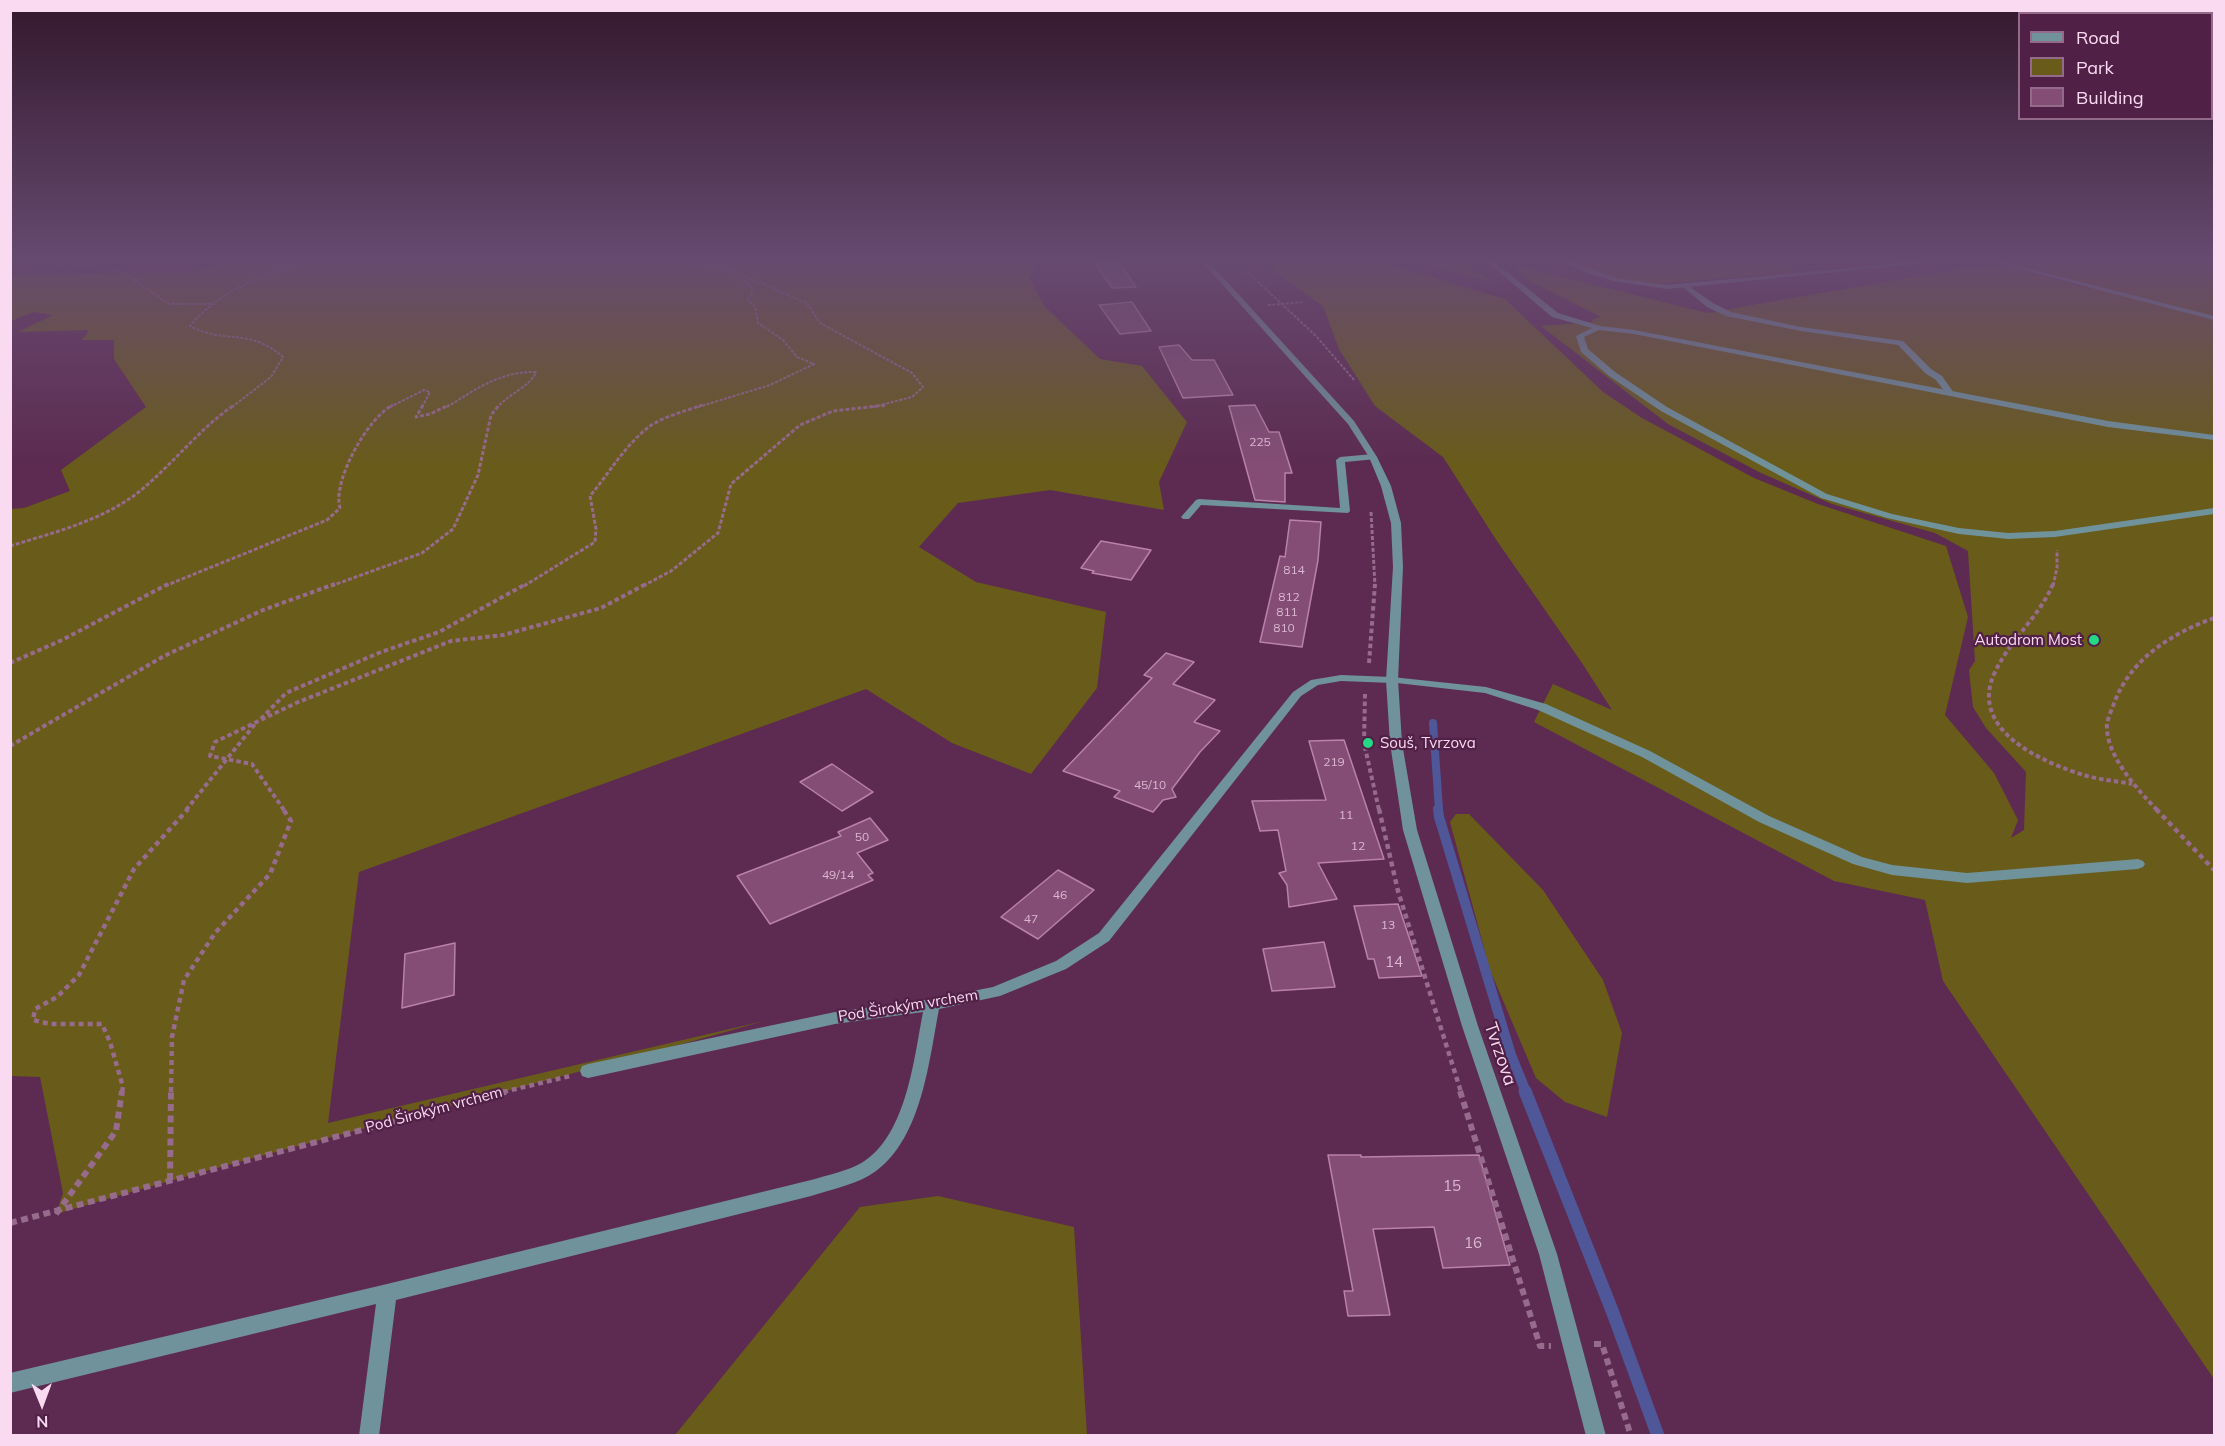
<!DOCTYPE html>
<html>
<head>
<meta charset="utf-8">
<style>
  body { margin:0 }
  #map { position:relative; width:2225px; height:1446px; overflow:hidden; background:#5d2b51; font-family:Mulish,sans-serif }
  canvas { display:block }
  .frame { position:absolute; inset:0; border:12px solid #f9daf0; pointer-events:none }
  .legend { position:absolute; left:2018px; top:12px; width:195px; height:108px; box-sizing:border-box; background:#512046; border:2px solid #946a8a; margin:0; padding:8px 10px; list-style:none; font-size:18px; color:#f9daf0 }
  .legend li { display:flex; align-items:center; gap:12px; height:30px }
  .legend b { width:30px; border:2px solid #946a8a }
  .north { position:absolute; left:12px; top:1374px; width:60px; height:60px; -webkit-text-stroke:4px #512046; paint-order:stroke; rotate:179deg; font-size:16px; font-weight:700; line-height:24px; text-align:center; color:#f9daf0 }
  .north::after { content:''; display:block; margin:auto; width:21px; height:27px; background:#f9daf0; clip-path:polygon(50% 0,100% 100%,50% 72%,0 100%) }
</style>
</head>
<body>
<div id="map">
<canvas width="2225" height="1446"></canvas>
<div class="frame"></div>
<ul class="legend">
<li><b style="height:8px;background:#70929b"></b>Road</li>
<li><b style="height:16px;background:#695b1a"></b>Park</li>
<li><b style="height:16px;background:#834d75"></b>Building</li>
</ul>
<div class="north">N</div>
</div>
<script>
const ctx = document.querySelector('canvas').getContext('2d');
ctx.lineJoin = 'round';
function paint(path, color) { ctx.fillStyle = color; ctx.fill(path, 'evenodd'); }
function trace(path, color, width, dash) { ctx.strokeStyle = color; ctx.lineWidth = width; ctx.lineCap = dash ? 'butt' : 'round'; ctx.setLineDash(dash || []); ctx.stroke(path); }
function drawText(font, color, halo, rows, align = 'center') {
  ctx.font = font + ' Mulish,sans-serif'; ctx.lineWidth = 4.5; ctx.setLineDash([]); ctx.textBaseline = 'middle'; ctx.strokeStyle = halo; ctx.fillStyle = color; for (const [text, x, y, turn = 0] of rows) {
    ctx.save(); ctx.translate(x, y); ctx.rotate((+turn || 0) * Math.PI / 180); ctx.textAlign = isNaN(turn) ? turn : align; if (halo) ctx.strokeText(text, 0, 0); ctx.fillText(text, 0, 0); ctx.restore();
  }
}
const green = new Path2D(`
  M218,263H1038L1029,278L1045,307L1100,359L1142,366L1187,422L1159,482L1164,510L1050,490L958,503L919,547L976,582L1106,612L1097,688L1031,774L952,743L866,689L359,872L328,1123L764,1021C529,1088 291,1144 56,1214L63,1193L40,1077L11,1076V509L24,508L70,491L61,470L146,407L114,359V340H82L89,330L18,332L53,315L33,312L11,321L10,279L19,275L196,272Z
  M1270,263H1385L1505,299L1603,392L1642,418L1754,478L1818,504L1946,546L1968,617L1945,715L1994,773L2018,820L2011,838L2024,830L2026,772L1986,728L1973,707L1969,670L1975,661L1968,551L1935,533L1832,504L1761,473L1668,424L1541,326L1594,322L1591,320L1601,317L1530,281L1511,264L1707,313L1982,265L2009,267L2084,287H2096L2013,263H2214V1379L1943,981L1925,900L1834,881L1534,722L1553,684L1612,710L1582,663L1497,541L1443,457L1375,406L1339,349L1323,306L1277,273Z
  M1426,263H1468L1490,282Z
  M1576,263H1787L1796,272L1654,284L1608,277Z
  M1456,814H1469L1543,890L1603,980L1622,1033L1607,1117L1565,1102L1536,1078L1490,970L1450,822Z
  M938,1196L1074,1227L1087,1435H675L860,1207Z`);
const streamFar2 = new Path2D(`
  M1433,723L1439,810`);
const streamFar1 = new Path2D(`
  M1438,809L1439,817L1511,1055L1526,1092`);
const stream = new Path2D(`
  M1525,1091L1613,1313L1658,1436`);
const building = new Path2D(`
  M1095,263H1120L1136,287L1112,288Z
  M1132,302L1151,331L1120,334L1099,305Z
  M1179,345L1192,360H1214L1233,395L1183,398L1159,347Z
  M1255,405L1269,432H1279L1292,473H1285V502L1255,500L1229,406Z
  M1290,520L1321,522L1318,560L1302,647L1260,642L1280,556L1285,557Z
  M1101,541L1151,550L1131,580L1092,573L1094,571L1081,568Z
  M1166,653L1194,662L1173,684L1215,700L1194,722L1220,731L1200,752L1172,789L1176,797L1163,800L1153,812L1114,797L1120,791L1063,771L1152,678L1144,675Z
  M1344,740L1384,859L1318,863L1337,899L1289,907L1287,885L1279,873L1286,871L1278,830L1260,831L1252,801L1326,800L1309,741Z
  M832,764L873,792L842,811L800,782Z
  M870,818L888,840L857,853L873,873L868,875L873,880L770,924L737,876L841,836L838,832Z
  M1058,870L1094,890L1038,939L1001,917Z
  M1398,904L1422,976L1379,978L1374,959H1368L1354,906Z
  M1324,942L1335,987L1272,991L1263,949Z
  M455,943L454,995L402,1008L405,954Z
  M1328,1155H1361V1157L1479,1155L1510,1265L1443,1268L1434,1227L1373,1229L1390,1315L1348,1316L1344,1291H1353Z`);
const pathFar4 = new Path2D(`
  M27,263L88,265L109,263
  M689,263L723,267L807,303L820,323L912,373L923,387L912,397L873,407
  M1238,263L1316,336L1355,381
  M88,265L124,273L169,304H212
  M1268,305L1304,302
  M232,407L271,377L283,357C249,327 226,345 190,326C218,292 261,275 303,263
  M390,407L424,390L430,392L422,407
  M447,407C476,389 501,371 536,372C531,386 508,394 498,407
  M698,407L770,385L814,364L797,357L783,340L758,323L755,306L748,300L752,294V288L734,273`);
const pathFar3 = new Path2D(`
  M423,405L416,417L430,414L449,405
  M1371,512L1375,586
  M10,546C55,532 102,521 140,491C173,464 199,429 234,405
  M165,586L327,520L340,508C332,481 368,417 393,405
  M331,586L422,553L453,529L478,475L491,415L499,405
  M524,586L595,542L596,529L590,496C610,472 625,445 650,426C665,416 686,411 702,405
  M643,586L671,571L718,533L731,484L800,425L833,411L887,405
  M2053,586L2057,568V550`);
const pathFar2 = new Path2D(`
  M2053,584C2039,617 2010,640 1995,672C1967,730 2043,763 2087,776C2102,780 2117,781 2132,784
  M10,663L62,640L168,584
  M1369,663L1375,584
  M1365,694L1364,743L1379,810
  M261,719L286,693L381,652L439,632L526,584
  M10,746L164,656L263,610L335,584
  M186,810L255,724
  M284,810L252,764L210,756L215,742L296,703L451,641L503,635L601,608L646,584
  M2157,810C2138,790 2105,755 2107,724C2108,718 2111,711 2113,706C2129,660 2170,634 2214,618`);
const pathFar1 = new Path2D(`
  M1379,809L1398,891L1461,1092
  M2156,809L2214,870
  M122,1092L123,1087L110,1042L102,1024H50L33,1020L35,1009L57,997L79,975L134,869L188,809
  M171,1092L172,1037L184,980L215,933L270,874L291,821L283,809
  M503,1092L570,1076`);
const path = new Path2D(`
  M1460,1091L1540,1346H1551
  M170,1180L171,1091
  M56,1214L116,1131L122,1091
  M10,1223L509,1091
  M1594,1344H1602L1631,1436`);
const service = new Path2D(`
  M1996,263H2007L2214,316V320Z
  M1683,285H1687L1713,303L1731,312L1801,327L1903,341L1931,369L1942,376L1954,393L1947,395L1936,380L1925,373L1898,345L1801,331L1726,316L1707,307L1683,287Z
  M1596,326L1603,328L1584,337L1588,349L1615,372L1667,407L1827,494L1892,514L1959,528L2008,533L2055,531L2214,508V514L2055,537L2008,539L1959,534L1887,518L1821,498L1661,411L1609,376L1581,352L1576,336Z
  M1373,454L1377,457L1376,459L1345,462L1350,511L1348,513L1201,505L1189,519H1183L1181,517L1196,500L1199,499L1340,508L1336,460L1340,457Z
  M1392,677L1486,687L1546,704L1650,751L1769,816L1862,857L1892,865L1967,873L2138,859L2143,861L2145,864L2143,867L2138,869L1967,883L1892,875L1853,864L1759,822L1642,757L1538,710L1485,693L1388,682L1386,680L1388,678Z`);
const minor = new Path2D(`
  M1489,263H1496L1558,313L1600,326L1634,330L2108,421L2214,435V440L2108,427L1634,334L1599,330L1552,317Z
  M1565,263H1574L1616,278L1667,285L1901,263H1927L1667,289L1614,281L1590,274Z
  M1341,675L1392,677L1398,680L1392,683L1341,681L1318,685L1301,696L1109,941L1066,969L1000,996L939,1009C929,1061 922,1137 876,1171C859,1184 832,1189 811,1196L396,1300L379,1436H359L376,1304L10,1393V1373L387,1284L811,1180C828,1175 848,1171 863,1162C907,1134 914,1058 923,1012L835,1024L588,1078L582,1076L580,1071L582,1066L588,1064L835,1012L932,999L993,987L1056,961L1099,933L1293,692L1311,680Z`);
const tertiary = new Path2D(`
  M1203,263H1210L1354,421L1377,457L1391,486L1401,523L1403,567L1398,680L1402,743L1417,830L1478,1026L1557,1254L1606,1436H1586L1539,1254L1462,1026L1403,830L1390,743L1386,680L1393,567L1391,523L1381,486L1369,457L1348,424Z`);
const markers = [
  [2094,640,6,"#24d886"],
  [1368,743,6,"#24d886"]
];
const numberNames = [
  ["225",1260,442],
  ["814",1294,570],
  ["812",1289,597],
  ["811",1287,612],
  ["810",1284,628],
  ["219",1334,762],
  ["45/10",1150,785],
  ["11",1346,815],
  ["50",862,837],
  ["12",1358,846],
  ["49/14",838,875],
  ["46",1060,895],
  ["47",1031,919],
  ["13",1388,925]
];
const poiNames = [
  ["Autodrom Most",2082,640],
  ["Souš, Tvrzova",1380,743,"left"]
];
const nearNumbernames = [
  ["14",1394,962],
  ["15",1452,1186],
  ["16",1473,1243]
];
const streetNames = [
  ["Pod Širokým vrchem",908,1006,-9],
  ["Pod Širokým vrchem",434,1110,-15]
];
const nearStreetnames = [
  ["Tvrzova",1500,1054,71]
];
paint(green, '#695b1a');
trace(streamFar2, '#4f5798', 8);
trace(streamFar1, '#4f5798', 10);
trace(stream, '#4f5798', 13);
paint(building, '#834d75');
trace(building, '#ba81ab', 1.5);
trace(pathFar4, '#966b8b', 2, [3, 1.5]);
trace(pathFar3, '#966b8b', 3, [4, 2]);
trace(pathFar2, '#966b8b', 4, [4.5, 3]);
trace(pathFar1, '#966b8b', 4.5, [5, 4]);
trace(path, '#966b8b', 6, [7, 4.5]);
paint(service, '#70929b');
paint(minor, '#70929b');
paint(tertiary, '#70929b');
const sky = ctx.createLinearGradient(0, 0, 0, 466);
sky.addColorStop(0, '#33182d');
sky.addColorStop(0.56, '#674a70');
sky.addColorStop(1, '#674a7000');
ctx.fillStyle = sky;
ctx.fillRect(0, 0, 2225, 466);
for (const [x, y, r, color] of markers) { const dot = new Path2D(); dot.arc(x, y, r, 0, 2 * Math.PI); ctx.fillStyle = color; ctx.fill(dot); trace(dot, '#512046', 2); }
drawText('12px', '#dcb7d1', null, numberNames);
drawText('15px', '#f9daf0', '#512046', poiNames, 'right');
drawText('15px', '#dcb7d1', null, nearNumbernames);
drawText('15px', '#f9daf0', '#512046', streetNames);
drawText('18px', '#f9daf0', '#512046', nearStreetnames);
</script>
</body>
</html>
